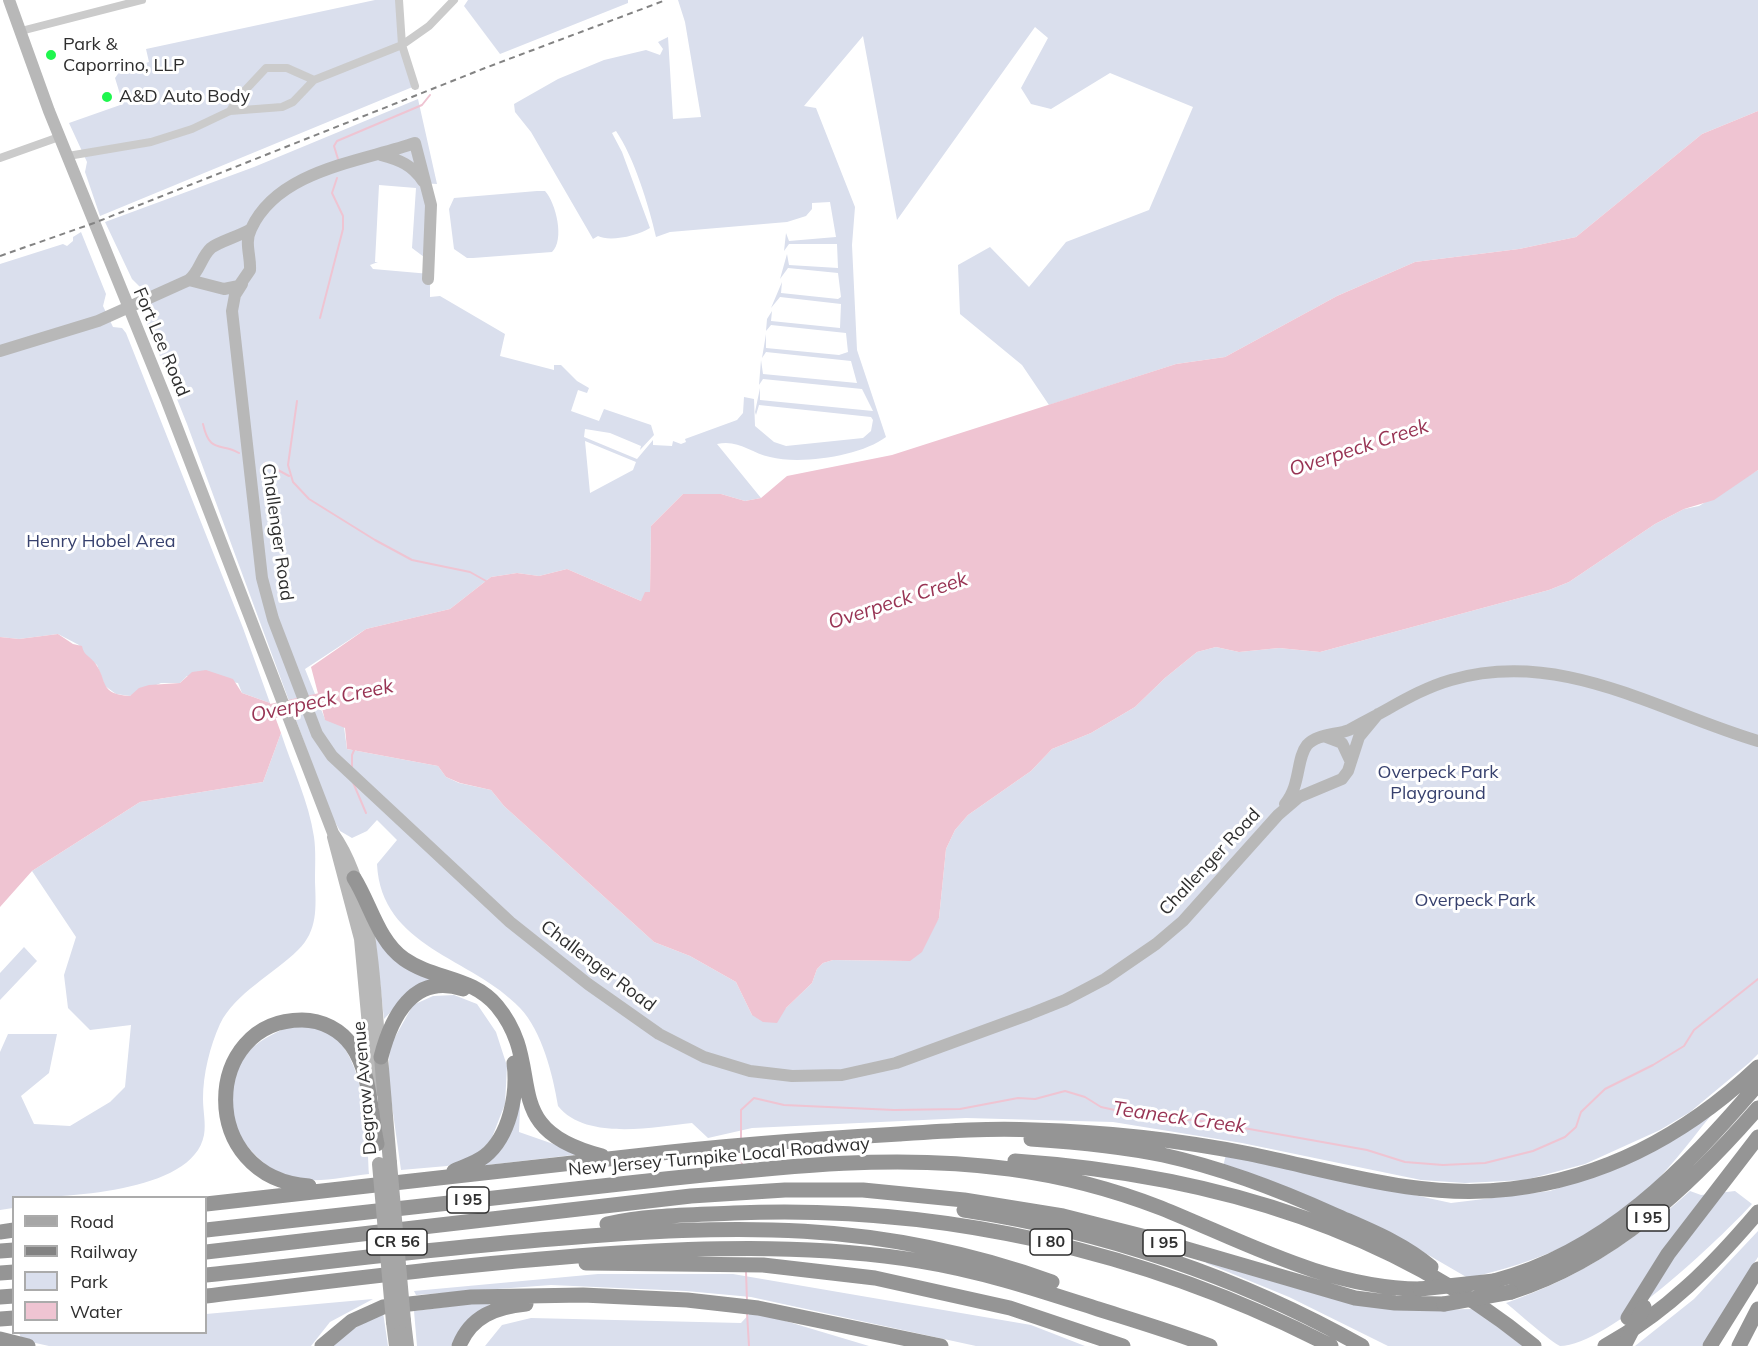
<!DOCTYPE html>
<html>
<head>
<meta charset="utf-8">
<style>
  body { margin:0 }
  #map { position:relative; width:1758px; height:1346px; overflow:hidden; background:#fff; font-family:Mulish,sans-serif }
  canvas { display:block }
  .legend { position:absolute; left:12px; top:1196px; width:195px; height:138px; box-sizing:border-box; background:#fff; border:2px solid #ababab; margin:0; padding:8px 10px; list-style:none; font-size:18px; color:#2e2e2e }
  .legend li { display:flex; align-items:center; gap:12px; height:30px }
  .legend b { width:30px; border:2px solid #ababab }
</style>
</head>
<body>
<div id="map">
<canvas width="1758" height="1346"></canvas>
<ul class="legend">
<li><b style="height:8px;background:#a6a6a6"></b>Road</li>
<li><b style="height:8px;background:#838383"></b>Railway</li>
<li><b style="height:16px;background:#dadfed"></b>Park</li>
<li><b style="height:16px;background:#efc4d2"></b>Water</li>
</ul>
</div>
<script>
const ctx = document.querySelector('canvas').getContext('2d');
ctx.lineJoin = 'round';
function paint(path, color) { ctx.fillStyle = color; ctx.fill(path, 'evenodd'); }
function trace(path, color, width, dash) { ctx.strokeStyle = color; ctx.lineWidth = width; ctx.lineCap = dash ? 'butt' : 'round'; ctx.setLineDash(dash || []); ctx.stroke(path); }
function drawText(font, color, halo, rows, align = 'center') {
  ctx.font = font + ' Mulish,sans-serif'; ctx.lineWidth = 6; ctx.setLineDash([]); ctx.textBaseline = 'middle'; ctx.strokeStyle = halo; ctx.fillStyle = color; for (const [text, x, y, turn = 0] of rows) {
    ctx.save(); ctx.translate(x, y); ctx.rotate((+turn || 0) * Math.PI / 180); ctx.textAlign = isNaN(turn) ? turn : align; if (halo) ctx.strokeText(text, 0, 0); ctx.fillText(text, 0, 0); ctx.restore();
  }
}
const green = new Path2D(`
  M375,0H399L402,45L415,86L100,216L85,172L87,162L69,123L123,104L115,78L120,71L149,62L146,49Z
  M468,0H628V3L500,54L464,6Z
  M678,0H1758V111L1702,134L1576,237L1519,249L1415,262L1337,296L1225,357L1176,364L1049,405L1022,365L960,314L958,265L990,247L1029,287L1066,242L1149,210L1193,107L1110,73L1051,109L1031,104L1021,88L1048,38L1035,27L897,220L863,36L804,106L816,108L855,207L852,245L857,350L886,437C861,456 801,465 770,457C751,453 738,439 717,444L761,498L745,501L721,494H683L651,526L650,592L641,601L567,569L539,576L517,573L491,577L450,609L366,629L305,669L325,719L344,727L347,749L438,766L446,777L459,783L491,790L504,806L654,942L690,956L736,982L752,1015L786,1008L812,983L817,969L823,963L833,960L909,961L939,918L946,849L955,830L968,815L1031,771L1052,749L1091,733L1135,707L1165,678L1197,652L1216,647L1239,652L1279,648L1320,652L1549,590L1569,582L1655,524L1684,509L1699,506L1758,470V1054L1749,1063L1690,1112L1660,1130L1585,1164L1525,1180L1465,1183L1421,1180L1242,1143L1113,1122L966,1118L752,1128L708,1138L692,1123C654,1127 586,1141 558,1106C553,1075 542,1031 520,1008C472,957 381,948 377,864L397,840L377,820L367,831L352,838L340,831L331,815L187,424L145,319V316L149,318L152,313L140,287L132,279L105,222L254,167L418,99L437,184L420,183L426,199L424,257L412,248L416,188L379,185L375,262H378L370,265L373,269L430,274V297L440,296L505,334L500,356L554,370V365H561L577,381L589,388L587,393L578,390L571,411L599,421L604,409L651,425L654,435L640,450L641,446L610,433L585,429L584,437L637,459L653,440V445L672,446L673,441L681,444L686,442L685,439L737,420L743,413L744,397L754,399L755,426L774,442L786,446L863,438L871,431L873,420L871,417L759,405L756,415L755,412L760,388V400L873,411L862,389L763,379L759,385L761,360L763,374L857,383L851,361L766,352L762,358L766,334V348L839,355L848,352L846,333L771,325L766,331L767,319L772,311L771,321L840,328L841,304L780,297L771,308L782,282L781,293L838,299L841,297L838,273L788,268L780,279L787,254L789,265L838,268L837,244H789L784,251L786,233L789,241L836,237L830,202L812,203V209L806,216L787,222L670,232L656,237C649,206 634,157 616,131L612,133L622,152L650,228C638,236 609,242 598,236L593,239L531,132L515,112L514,104L558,79L604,60L646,50L660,55L663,49L658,42L668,37L673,119L701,117L685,22ZM585,441L636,462L633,470L590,493Z
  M537,191H545C556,203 565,240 552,252L473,258H467L454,249L449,209L454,198Z
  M81,232L106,294L103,306L113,327L122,328L126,333L243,628L270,703L242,693L238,683L187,676L180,683H161L130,696L116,694L105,686L97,665L83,654L79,645L58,634L19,639L0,637V264L63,244L67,246L73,241V237Z
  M281,733C292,767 309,802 314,837C316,851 315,867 315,882C316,907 318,931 298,950C274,974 235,993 220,1024C210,1046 203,1074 203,1099C203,1111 206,1123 204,1135C193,1194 60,1197 14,1198L13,1208L0,1210V1052L8,1034H57L49,1073L21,1096L34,1124L70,1126L110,1102L125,1087L131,1025L90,1030L68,1008L64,975L76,937L32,871L140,802L263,782Z
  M374,927L392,955L448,980L404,998L384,1019Z
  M24,947L37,961L0,1000V973Z
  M454,995L477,1004L496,1032L507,1066L505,1104L491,1140L472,1159L447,1166L401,1170L388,1077L390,1046L413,1005L433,996Z
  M289,1026C299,1027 316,1025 325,1030C366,1051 367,1134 369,1174C343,1177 312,1185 286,1176C266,1170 239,1141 232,1121C227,1101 234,1071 246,1055C256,1041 274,1034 289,1026Z
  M521,1081L519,1132L582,1154L479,1166Z
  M1718,1107C1696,1133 1675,1163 1650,1187C1598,1237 1537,1263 1468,1278L1406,1242L1223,1167L1226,1154L1451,1203L1550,1191L1624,1166Z
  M1690,1191L1701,1195L1735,1191L1752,1204C1722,1237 1608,1346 1560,1346C1552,1343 1515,1310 1506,1303C1576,1279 1635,1241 1690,1191Z
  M1758,1231V1257L1702,1346H1635L1694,1299Z
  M1207,1260L1414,1310L1474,1309L1523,1346H1388L1289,1297L1206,1263Z
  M598,1274H733L1031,1325L1085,1346H976L751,1297L686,1291L551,1285L416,1295L414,1291Z
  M373,1299L330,1322L311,1346H49L22,1340L19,1333L206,1332V1314Z
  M494,1301L470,1319L451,1346H417L414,1311Z
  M752,1311L869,1346H485L502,1325L531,1318L741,1323Z
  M383,1312L388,1346H331L338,1338Z`);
const water = new Path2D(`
  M1758,111V470L1714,500L1684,509L1655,524L1569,582L1549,590L1320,652L1279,648L1239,652L1216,647L1197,652L1165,678L1135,707L1091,733L1052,749L1031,771L968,815L955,830L946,849L939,918L922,952L910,961L833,960L823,963L817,969L812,983L786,1008L777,1023L763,1022L752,1015L736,982L690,956L654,942L504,806L491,790L460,783L446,777L438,766L347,749L345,728L325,720L311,667L366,629L450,609L491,577L517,573L539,576L567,569L641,601L645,592H650L651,526L683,494H721L745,501L761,498L787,476L892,455L1176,364L1225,357L1337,296L1415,262L1519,249L1576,237L1702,134Z
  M58,634L73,644L82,646C84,656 89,655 95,663C108,680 98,694 130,696L139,688L149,685L180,683L192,672L206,670L233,679L242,693L270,703L281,733L263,782L140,802L32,871L0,907V637L19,639Z`);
const stream = new Path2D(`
  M338,159L334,146L337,141L422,105L430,95
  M320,318L343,229V216L332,193L337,178
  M297,401L288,465L293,482L309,499L375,540L412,560L470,572L486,581
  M203,424C210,455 221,442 239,453
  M265,463L289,476
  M352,768V755L355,748
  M352,780L366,813
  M741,1139V1110L754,1098L784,1105L894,1110L960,1109L1018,1098L1035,1099L1065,1091L1085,1097L1101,1107L1133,1114L1210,1122L1367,1150L1405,1162L1443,1165L1485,1163L1533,1151L1565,1137L1576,1127L1581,1112L1605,1089L1653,1065L1684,1046L1694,1030L1758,979
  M741,1151L742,1166
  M746,1271L747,1301
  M747,1313L749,1346`);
const river = new Path2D(`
  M255,715L340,696`);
const street = new Path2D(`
  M399,0L402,45L415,86
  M21,31L142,0
  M230,111L237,99L266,68H287L314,80
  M68,156L151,142L192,129L230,111L282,107L293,102L314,80L402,45L429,26L454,0
  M0,158L59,137`);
const secondary = new Path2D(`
  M9,0L49,111L166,399L333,833C374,891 374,984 380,1053
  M381,155C400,160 412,165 423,181
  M189,280L224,289L239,286L250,270C251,256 244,243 251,229C278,170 360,162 415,143L431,205L428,279
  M242,284L235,295L232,311L262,578L273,619L317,734L332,756L510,922L588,984L659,1034L704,1057L750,1071L792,1076L842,1075L896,1063L1030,1014L1065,1000L1105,979L1156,944L1183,921L1278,815L1299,797L1342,779L1348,771L1359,737L1378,714
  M0,351L98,321L189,280C200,271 201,257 211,248C218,242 240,236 251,229
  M1326,737L1342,743L1350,760
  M1285,804C1301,785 1296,759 1307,745C1317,734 1336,735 1349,730C1357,726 1365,721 1373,717C1399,703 1423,688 1451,680C1561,648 1657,711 1758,741
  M333,837L360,939L374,1091`);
const primary = new Path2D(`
  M381,1057L390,1163
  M404,1321L407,1346
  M393,1322L396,1346`);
const highway = new Path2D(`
  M354,878C370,903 378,941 404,959C434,980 472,976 497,1006C549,1069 493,1128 602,1156
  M381,1057C391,1018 413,972 463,989
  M1031,1139C1075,1142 1120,1146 1163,1155C1222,1168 1280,1190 1335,1215C1369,1230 1403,1243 1431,1267
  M1015,1161C1202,1174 1387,1225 1534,1346
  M454,1171C465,1166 476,1163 485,1156C510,1136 518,1093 514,1063
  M309,1186C196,1178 202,1020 302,1020C322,1020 341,1030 352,1046C371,1073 370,1113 377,1144
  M206,1204C352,1188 498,1171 644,1155C729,1145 814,1139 899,1134C945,1131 989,1128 1035,1130C1108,1132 1179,1140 1250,1154C1337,1172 1421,1200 1511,1189C1606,1178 1689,1132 1758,1067
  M964,1210C1103,1231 1240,1277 1362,1346
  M607,1224C647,1215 693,1215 734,1213C940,1204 1147,1251 1331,1346
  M206,1230C350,1214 494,1198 638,1182C762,1169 886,1152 1010,1169C1062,1176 1112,1189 1161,1208C1245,1242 1327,1288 1420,1289
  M0,1232L14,1230
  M0,1251L14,1250
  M206,1252L691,1196L785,1190H863L964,1200L1063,1216L1142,1236L1355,1298L1395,1303L1444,1304
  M586,1263L763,1265L875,1278L1010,1308L1123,1346
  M0,1273L14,1272
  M206,1275C321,1263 436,1248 552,1239C733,1224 877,1219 1052,1282
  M1494,1281C1606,1252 1684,1170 1758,1084
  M1511,1292C1613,1259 1689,1187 1758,1108
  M206,1296C343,1280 480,1262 619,1253C719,1247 821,1245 920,1261C982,1271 1039,1290 1098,1309C1136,1321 1173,1332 1210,1346
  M0,1297L14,1296
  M1628,1318L1668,1254L1758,1137
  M0,1319L14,1318
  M0,1339L28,1346
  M322,1346L352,1321L383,1307L471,1297L583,1295L687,1300L758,1308L941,1346
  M459,1346C471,1316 496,1307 526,1304
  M1605,1346C1667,1312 1713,1265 1758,1212
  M1710,1346L1758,1269
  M1739,1346L1758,1309`);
const rail = new Path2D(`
  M0,256L94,223L485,68L666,0`);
const primaryBridge = new Path2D(`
  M390,1163L404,1321
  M379,1164L393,1322`);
const highwayBridge = new Path2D(`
  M1420,1289L1494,1281
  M1444,1304L1511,1292
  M1624,1346L1644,1307`);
const markers = [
  [51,55,6,"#1ff64e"],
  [107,97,6,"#1ff64e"]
];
const shields = [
  [468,1200,42],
  [1648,1218,42],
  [397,1242,60],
  [1051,1242,42],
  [1164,1243,42]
];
const shieldNames = [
  ["I 95",468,1200],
  ["I 95",1648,1218],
  ["CR 56",397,1242],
  ["I 80",1051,1242],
  ["I 95",1164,1243]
];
const poiNames = [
  ["Park &",63,45],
  ["Caporrino, LLP",63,66],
  ["A&D Auto Body",119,97]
];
const streetNames = [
  ["Fort Lee Road",161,342,67],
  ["Challenger Road",277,532,82],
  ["Challenger Road",1210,862,-47],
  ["Challenger Road",598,966,37],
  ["Degraw Avenue",365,1088,-95],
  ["New Jersey Turnpike Local Roadway",719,1157,-5]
];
const parkNames = [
  ["Henry Hobel Area",101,542],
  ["Overpeck Park",1438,773],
  ["Playground",1438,794],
  ["Overpeck Park",1475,901]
];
const waterNames = [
  ["Overpeck Creek",1359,448,-18],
  ["Overpeck Creek",898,601,-18],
  ["Overpeck Creek",322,701,-12],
  ["Teaneck Creek",1179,1118,8]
];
paint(green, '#dadfed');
paint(water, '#efc4d2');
trace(stream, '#efc4d2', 2);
trace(river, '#efc4d2', 15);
trace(street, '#cbcbcb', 8);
trace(secondary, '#b8b8b8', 12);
trace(primary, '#a6a6a6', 14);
trace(highway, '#959595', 15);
trace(rail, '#838383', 2, [6, 4.5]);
trace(primaryBridge, '#a6a6a6', 14);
trace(highwayBridge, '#959595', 15);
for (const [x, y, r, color] of markers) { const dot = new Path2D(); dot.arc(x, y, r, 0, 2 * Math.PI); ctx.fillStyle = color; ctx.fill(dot); trace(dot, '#fff', 2); }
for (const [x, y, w] of shields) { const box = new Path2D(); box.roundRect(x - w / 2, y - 13, w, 26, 4.5); ctx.fillStyle = '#fff'; ctx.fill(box); trace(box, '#2e2e2e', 1.5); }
drawText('bold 16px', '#2e2e2e', null, shieldNames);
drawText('18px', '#2e2e2e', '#fff', poiNames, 'left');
drawText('18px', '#2e2e2e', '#fff', streetNames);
drawText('18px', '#37416e', '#fff', parkNames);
drawText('italic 20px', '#983454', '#fff', waterNames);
</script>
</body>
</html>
